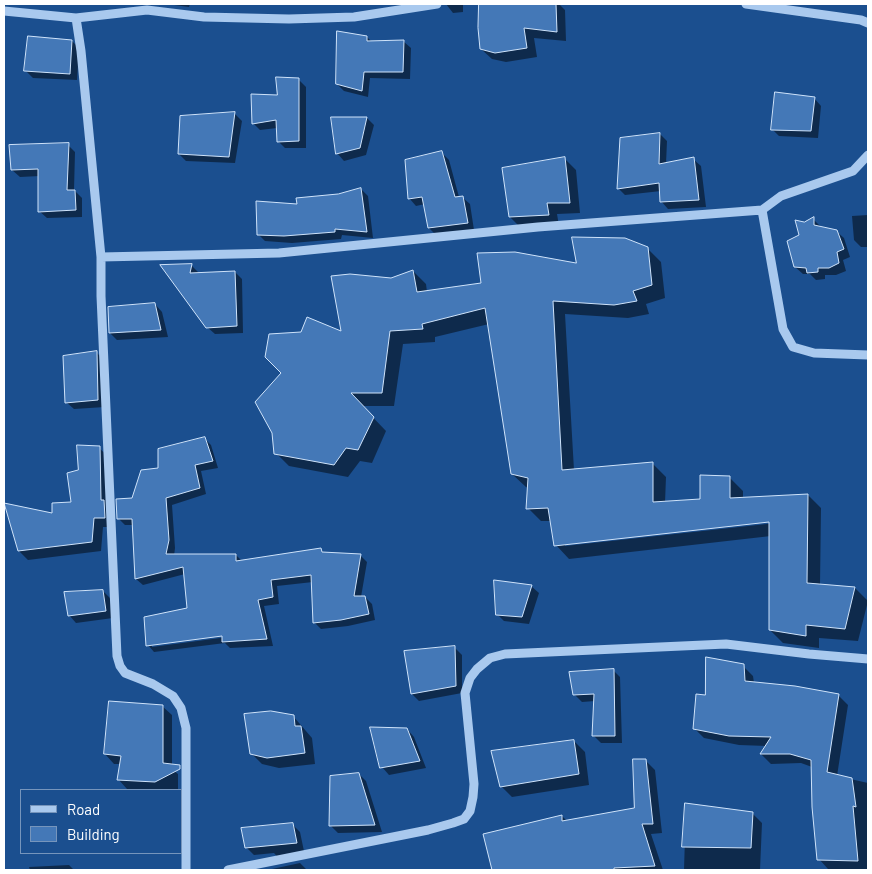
<!DOCTYPE html>
<html>
<head>
<meta charset="utf-8">
<style>
  body { margin:0 }
  #map { position:relative; width:872px; height:874px; overflow:hidden; background:#1b4f8f; font-family:Barlow,sans-serif }
  canvas { display:block }
  .frame { position:absolute; inset:0; border:5px solid #fff; pointer-events:none }
  .legend { position:absolute; left:20px; top:789px; width:162px; height:65px; box-sizing:border-box; background:#1b4f8f; border:1px solid #7695bc; margin:0; padding:6px 9px; list-style:none; font-size:15px; color:#fff }
  .legend li { display:flex; align-items:center; gap:10px; height:25px }
  .legend b { width:25px; border:1px solid #7695bc }
</style>
</head>
<body>
<div id="map">
<canvas width="872" height="874"></canvas>
<div class="frame"></div>
<ul class="legend">
<li><b style="height:6px;background:#a9c9ee"></b>Road</li>
<li><b style="height:14px;background:#4478b7"></b>Building</li>
</ul>
</div>
<script>
const ctx = document.querySelector('canvas').getContext('2d');
ctx.lineJoin = 'round';
function paint(path, color) { ctx.fillStyle = color; ctx.fill(path, 'evenodd'); }
function trace(path, color, width, dash) { ctx.strokeStyle = color; ctx.lineWidth = width; ctx.lineCap = dash ? 'butt' : 'round'; ctx.setLineDash(dash || []); ctx.stroke(path); }
const shadow = new Path2D(`
  M167,4H190L189,7Z
  M446,4H463V12L453,13Z
  M480,4H559L565,10L566,41L534,38L537,57L506,62L492,59L481,49L479,28Z
  M367,37L372,42L403,41L411,48L410,79L370,78L368,97L344,91L337,84Z
  M72,41L79,48L77,80L33,78L26,71Z
  M298,79L306,87V148H285L278,141L277,128L260,130L253,123L278,96Z
  M814,98L821,106L818,138L779,136L772,129Z
  M235,114L242,121L235,163L186,161L179,154Z
  M367,118L374,125L366,155L344,161L337,153Z
  M660,134L667,141L666,164L693,159L701,166L706,207L668,209L661,201V191L625,195L618,188Z
  M68,145L75,152L74,190L82,198V217L47,218L39,211L40,176L20,177L12,170Z
  M441,152L449,160L459,197H462L470,204L474,230L436,235L429,228L425,204L416,206L409,198Z
  M565,159L576,170L580,213L557,214L559,226L521,228L510,217Z
  M361,189L368,196L373,238L342,235L341,239L292,243L265,241L258,234L298,205Z
  M868,215V247H861L854,240L852,216Z
  M813,219L821,227L836,231L844,238L850,257L843,260L846,271L836,275H825V279L816,280L810,274H803L795,267L804,223Z
  M647,248L661,262L665,298L646,304L649,314L628,318L565,314L574,470L652,463L666,477L665,503L701,501L729,477L743,491V498L808,495L821,508L820,585L855,588L868,601L858,641L819,638V648L783,643L770,630L771,536L569,559L556,545L552,521H541L528,508V488L526,487L512,474L489,324L435,337V342L403,344L394,406H362L386,431L372,463L360,461L348,477L289,466L276,453L343,333L391,279L413,271L426,284L427,292L483,284ZM775,520L776,523L565,546V544Z
  M162,266H192L199,273L235,272L242,279L243,333L215,334L207,327Z
  M155,304L162,312L168,337L117,340L110,333Z
  M97,353L104,360L105,407L74,409L66,402Z
  M204,438L211,445L218,468L201,471L206,494L172,505L175,548L174,556L236,555L242,561L320,549L325,554L360,555L367,562L361,597H365L372,604L375,620L348,626L321,629L314,622L313,582L277,586L279,604L264,606L273,646L230,648L225,643L154,652L148,645L188,609L185,574L143,585L136,579L134,525H125L118,518L159,469ZM228,634V637L152,647V644Z
  M99,448L109,457L114,527H103L101,551L28,560L19,551L4,504L53,514L72,503L79,471Z
  M531,586L539,593L529,624L504,621L497,614Z
  M103,591L110,598L113,618L76,623L69,615Z
  M454,647L462,655V693L419,701L412,694Z
  M743,666L753,676L754,683L838,695L848,705L837,776L868,783V870L828,869L819,859L812,767L801,763L771,764L761,754L767,746L739,745L704,738L694,728L706,697Z
  M613,670L620,677L622,743H601L593,735L595,701L582,702L575,695Z
  M162,706L172,715V769L178,774V790L127,789L118,779L121,764H114L105,754Z
  M293,716L312,738L315,764L279,768L262,764L251,753Z
  M407,729L414,737L426,768L389,775L382,767Z
  M574,741L585,752L589,785L512,797L501,786Z
  M645,760L655,770L662,833L651,834L663,870H493L484,835L562,816L567,821L635,809Z
  M359,774L366,781L382,832L338,833L331,826Z
  M686,804L752,813L762,823L760,870H684Z
  M293,825L300,832L305,856L281,861L274,853L254,855L247,848L242,829Z
  M300,863L307,870H272V869Z
  M69,865L74,870H30L29,867Z`);
const building = new Path2D(`
  M479,4H556L557,32L524,28L527,48L495,53L480,49L478,28Z
  M337,31L367,36V41L404,40L403,72H364L362,91L336,84Z
  M28,36L72,40L70,74L24,71Z
  M276,77L299,78V141L277,142L276,120L252,124L251,94L277,95Z
  M775,92L815,97L811,131L771,130Z
  M235,112L229,157L178,154L180,116Z
  M331,117H367L360,148L336,154Z
  M660,133L659,164L694,157L699,200L660,202L659,183L617,189L620,138Z
  M69,143L67,190H75L76,210L38,212V169L11,170L9,145Z
  M442,151L455,197L463,196L468,223L428,228L422,197L408,199L405,160Z
  M565,157L570,203H547L549,215L509,217L502,168Z
  M361,188L367,232L335,229V232L284,236L257,235L256,201L297,204L296,198L338,194Z
  M814,217V225L837,230L844,249L837,252L839,263L829,268H818V272L807,273L806,268L794,267L787,241L799,235L795,220L804,222Z
  M572,237L625,238L648,247L652,285L633,291L637,301L614,305L553,301L562,470L653,462V502L700,499V475L730,476V498L808,494L807,583L855,587L845,629L806,625V636L769,630V522L554,546L548,508L526,509L528,478L511,474L485,308L422,324L423,329L390,331L382,393H351L374,417L358,450L346,448L334,465L274,454L272,433L255,402L281,373L265,357L269,334L301,332L307,317L341,331L331,276L350,274L391,278L413,270L417,292L481,283L477,253L515,252L576,263Z
  M192,264L190,273L235,271L237,326L206,328L160,265Z
  M155,303L161,330L109,333L108,307Z
  M97,351L98,400L65,403L63,356Z
  M205,437L213,461L195,465L200,488L166,498L169,540L166,554H236V561L321,548L322,552L361,554L354,596H365L369,614L341,620L313,623L311,575L271,580L273,597L258,600L267,639L222,642V636L146,646L144,617L187,608L183,567L135,579L132,519H117L116,499L132,498L141,470L158,468V449Z
  M77,445L100,446L101,500H104L105,518H94L92,542L18,551L4,503L52,513V503L71,502L67,473L78,470Z
  M494,580L532,585L522,617L496,615Z
  M103,590L106,611L68,616L64,592Z
  M455,646L456,686L411,694L404,651Z
  M706,657L744,664L745,681L795,686L839,694L827,772L852,778L856,807L853,806L858,861L817,860L812,807L811,760L790,754H760L771,737L729,736L693,729L696,694L705,695Z
  M614,669L615,736H592L594,694L573,695L569,672Z
  M109,701L163,705V763L180,765V769L155,782L117,780L121,756L104,754Z
  M271,711L294,715L295,726H301L305,753L267,758L250,754L244,714Z
  M370,727L407,728L420,761L380,768Z
  M574,740L579,774L500,787L491,751Z
  M633,759H646L653,824H642L655,866L614,868V870H492L483,834L562,815V821L634,808Z
  M359,773L375,825L329,826L330,776Z
  M685,803L753,812L751,848L682,847Z
  M293,823L297,843L245,848L241,828Z`);
const minor = new Path2D(`
  M746,4L861,20L868,23
  M4,11L76,18L81,51L101,257V296L117,656L120,666L125,673L153,684L173,696L181,708L186,728V870
  M76,18L147,10L204,17L289,19L354,17L437,4
  M762,210L783,329L793,347L814,353L868,355
  M101,257L279,253L538,227L762,210L781,196L853,171L868,155
  M228,870L428,830L453,823L464,819L470,811L473,797L474,784L465,693L470,678L477,669L490,658L505,654L726,644L809,654L868,659`);
paint(shadow, '#0007');
paint(building, '#4478b7');
trace(building, '#cfe3fa', 1);
trace(minor, '#a9c9ee', 9);
</script>
</body>
</html>
